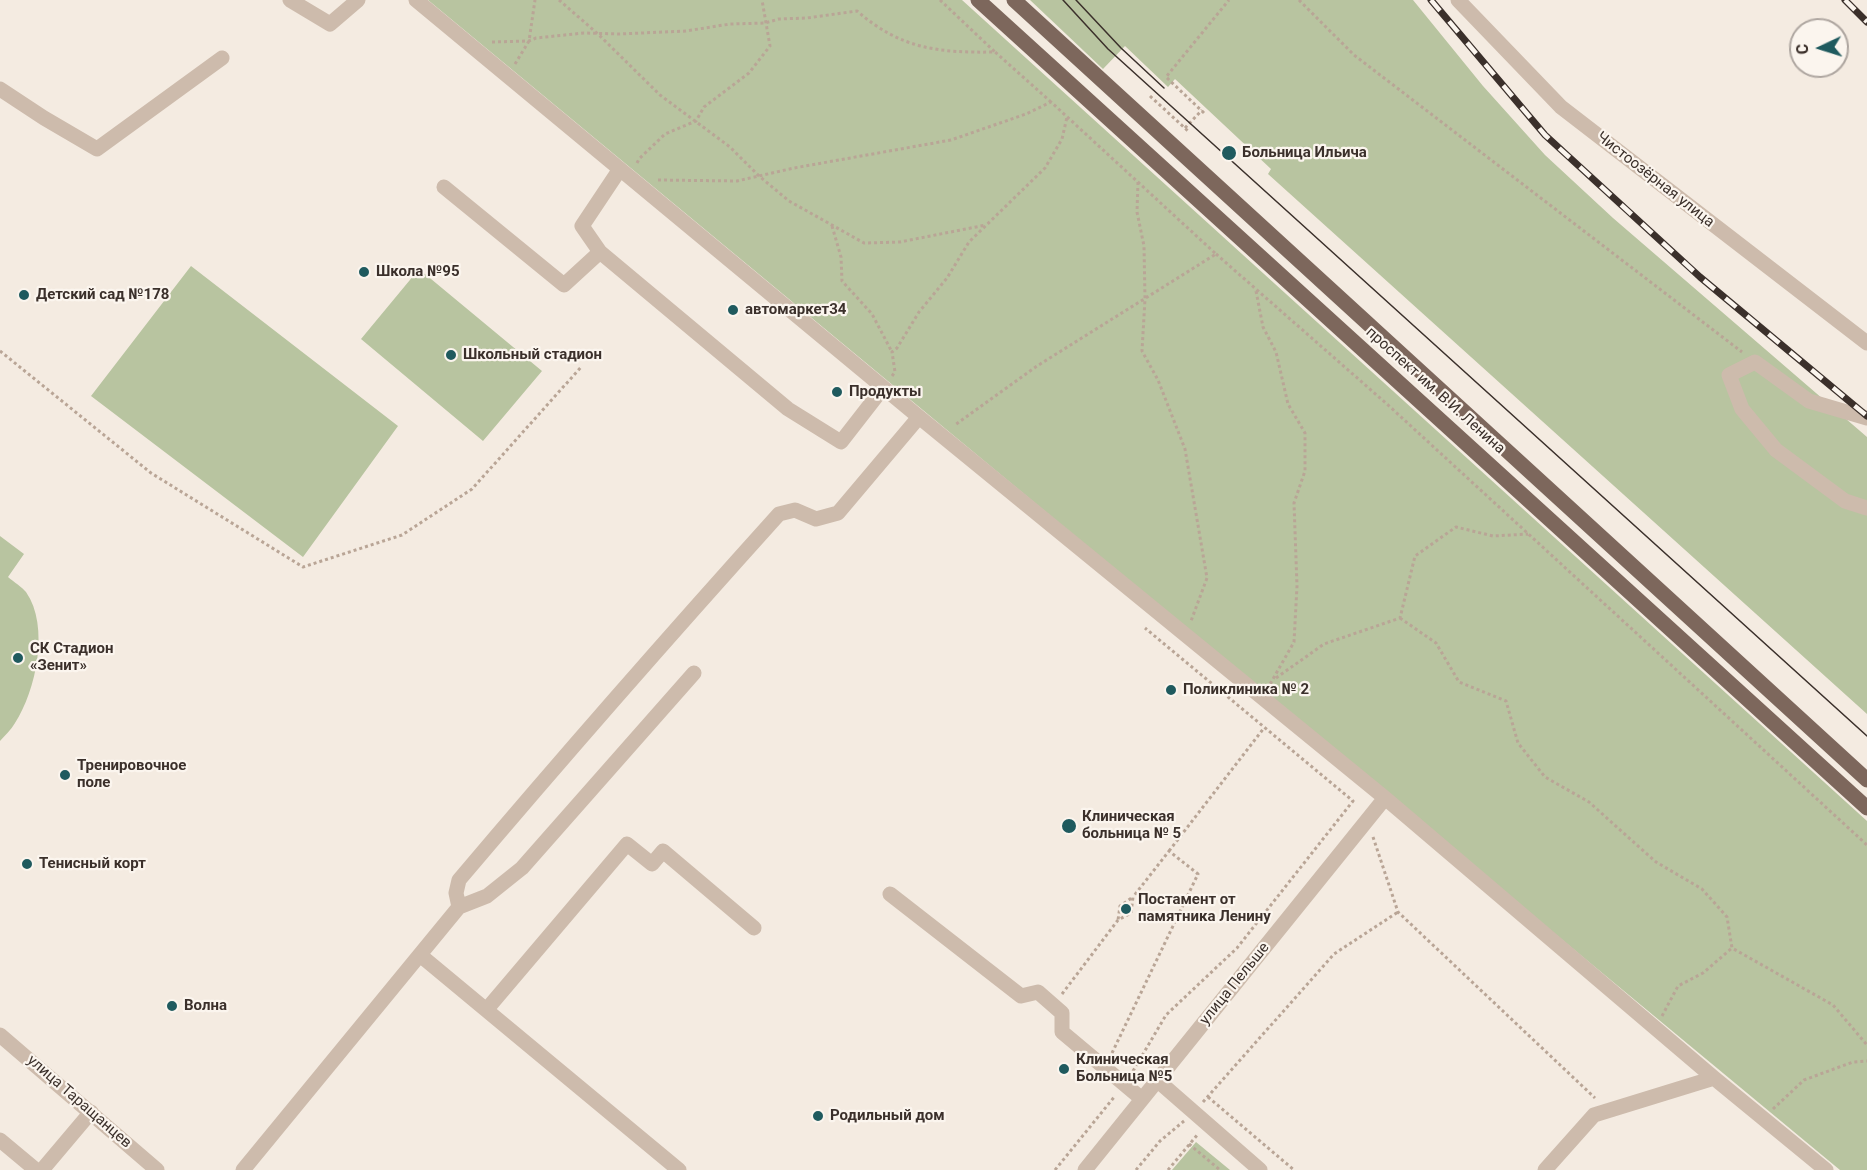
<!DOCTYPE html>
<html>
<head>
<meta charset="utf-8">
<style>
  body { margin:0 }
  #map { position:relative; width:1867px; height:1170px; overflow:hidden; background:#f4ebe1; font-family:Roboto,sans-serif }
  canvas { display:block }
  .north { position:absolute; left:1789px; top:18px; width:60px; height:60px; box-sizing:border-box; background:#fbf5ee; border:2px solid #aea6a0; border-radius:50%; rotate:266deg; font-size:16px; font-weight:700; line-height:24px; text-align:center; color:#3b302b }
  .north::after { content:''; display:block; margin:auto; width:21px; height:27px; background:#1f5a5e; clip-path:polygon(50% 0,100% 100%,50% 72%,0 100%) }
</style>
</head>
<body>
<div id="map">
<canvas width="1867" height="1170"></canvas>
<div class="north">С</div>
</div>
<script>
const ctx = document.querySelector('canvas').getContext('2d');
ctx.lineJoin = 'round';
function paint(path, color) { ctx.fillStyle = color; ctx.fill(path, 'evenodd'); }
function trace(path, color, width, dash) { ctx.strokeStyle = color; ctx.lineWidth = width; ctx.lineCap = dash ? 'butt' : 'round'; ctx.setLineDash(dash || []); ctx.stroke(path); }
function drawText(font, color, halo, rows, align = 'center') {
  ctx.font = font + ' Roboto,sans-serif'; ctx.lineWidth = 4.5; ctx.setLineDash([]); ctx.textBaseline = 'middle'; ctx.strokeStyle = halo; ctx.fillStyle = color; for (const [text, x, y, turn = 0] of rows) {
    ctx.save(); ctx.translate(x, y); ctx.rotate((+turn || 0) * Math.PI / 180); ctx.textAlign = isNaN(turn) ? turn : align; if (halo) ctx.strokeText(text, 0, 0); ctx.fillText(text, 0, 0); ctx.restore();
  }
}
const green = new Path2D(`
  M428,0H962L1867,821V1170H1840Z
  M1030,0H1413L1483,86L1545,155L1613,218L1867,437V714L1268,174L1271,169L1175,79L1168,87L1125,46L1103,69Z
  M191,266L398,426L303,557L91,396Z
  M419,269L542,371L483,441L361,339Z
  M0,536L24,554L8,577C14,582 22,587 26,592C50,626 36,691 15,723C11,730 5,735 0,741Z
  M1196,1142L1230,1170H1172Z`);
const path = new Path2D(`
  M559,0L598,34L660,95L730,147L759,176L789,201L864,243L900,242L986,225
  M940,0L995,52
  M1299,0L1354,55L1742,352
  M492,42L529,41L536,38L584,33L619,34L686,31L730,24L765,23L779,19L807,18L857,11C901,49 938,53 995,52L1051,102
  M515,64L529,41L535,0
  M1150,96L1188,131
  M1204,113L1166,77L1229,0
  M1185,128L1202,110
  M637,163L639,159L665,134L696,121L704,107L749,73L770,46L762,0
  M658,180L737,181L794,168L951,140L1026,114L1051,102L1216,254L1037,366L955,425
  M1138,182L1137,212L1144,246L1145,299L1142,351L1158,380L1185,449L1207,578L1191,621
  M832,226L841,257L842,281L872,314L892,352
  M1216,254L1388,405L1867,845
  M1256,291L1263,327L1276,352L1288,404L1305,433V471L1294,503L1297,586L1294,642L1269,686
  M0,351L151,473L303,567L402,535L472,489L582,366
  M892,376L895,372L892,352L897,348L919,312L947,278L969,242L1045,168L1062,139L1067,117
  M1400,618L1436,643L1459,682L1506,701L1518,743L1545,777L1589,802L1656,862L1702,889L1727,917L1732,948L1833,1005L1867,1045
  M1276,678L1324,644L1400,618L1415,556L1456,527L1493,536L1528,534
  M1373,837L1398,912L1595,1098
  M1169,851L1264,728
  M1062,994L1118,920L1131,913L1133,897L1120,906L1118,920
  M1662,1016L1678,986L1703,973L1732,948
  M1112,1053L1198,874L1169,851L1133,897
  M1133,1071L1166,1015L1237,948L1353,801L1145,628
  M1208,1097L1294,1170
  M1203,1102L1334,954L1398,912
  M1773,1109L1804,1080L1853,1062L1867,1061
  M1189,1144L1220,1170
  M1055,1170L1115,1096
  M1136,1170L1160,1141L1184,1121
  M1168,1170L1198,1134`);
const minor = new Path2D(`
  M290,0L330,24L358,0
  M416,0L919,417L1385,798L1714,1078L1826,1170
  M1458,0L1561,107L1867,343
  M0,89L44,118L97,149L222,58
  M620,169L582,226L600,252L788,409L841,442L883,388
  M444,187L564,285L600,252
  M1867,418L1809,401L1755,362L1729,375L1742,409L1776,450L1845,501L1867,508
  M890,894L1021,996L1038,992L1062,1013V1032L1142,1099
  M459,907L487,896L522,868L694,673
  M420,955L679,1170
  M487,1009L627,844L652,864L663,851L754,928
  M0,1035L157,1170
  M1157,1080L1260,1170
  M0,1140L36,1170
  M42,1170L91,1112
  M243,1170L459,907L456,893L459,880C564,756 670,635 779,514L795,510L816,519L838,513L919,417
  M1085,1170L1385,798
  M1545,1170L1594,1115L1714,1078`);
const major = new Path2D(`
  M978,0L1867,808
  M1014,0L1867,780`);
const tram = new Path2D(`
  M1063,0L1108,49L1867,736
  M1076,0L1121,48L1164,88`);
const rail = new Path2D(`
  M1431,0L1545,135L1700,277L1867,416
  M1845,0L1867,22`);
const markers = [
  [1229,153,8,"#1f5a5e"],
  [364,272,6,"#1f5a5e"],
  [24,295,6,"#1f5a5e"],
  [733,310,6,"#1f5a5e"],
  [451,355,6,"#1f5a5e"],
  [837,392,6,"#1f5a5e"],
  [18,658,6,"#1f5a5e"],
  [1171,690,6,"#1f5a5e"],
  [65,775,6,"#1f5a5e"],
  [1069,826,8,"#1f5a5e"],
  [27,864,6,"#1f5a5e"],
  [1126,909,6,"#1f5a5e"],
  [172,1006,6,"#1f5a5e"],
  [1064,1069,6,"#1f5a5e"],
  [818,1116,6,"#1f5a5e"]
];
const poiNames = [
  ["Больница Ильича",1242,153],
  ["Школа №95",376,272],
  ["Детский сад №178",36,295],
  ["автомаркет34",745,310],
  ["Школьный стадион",463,355],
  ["Продукты",849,392],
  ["СК Стадион",30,649],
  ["«Зенит»",30,666],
  ["Поликлиника № 2",1183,690],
  ["Тренировочное",77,766],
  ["поле",77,783],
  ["Клиническая",1082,817],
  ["больница № 5",1082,834],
  ["Тенисный корт",39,864],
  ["Постамент от",1138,900],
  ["памятника Ленину",1138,917],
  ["Волна",184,1006],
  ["Клиническая",1076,1060],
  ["Больница №5",1076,1077],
  ["Родильный дом",830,1116]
];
const streetNames = [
  ["Чистоозёрная улица",1655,180,38],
  ["проспект им. В.И. Ленина",1435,391,42],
  ["улица Пельше",1235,984,-51],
  ["улица Таращанцев",79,1102,41]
];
paint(green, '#b8c4a0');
trace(path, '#b9a596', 3, [3, 3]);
trace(minor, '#cdbbac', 15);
trace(major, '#7d675c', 15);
trace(tram, '#3b302b', 1.5);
trace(rail, '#3b302b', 7);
trace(rail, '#fbf5ee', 4.5, [14]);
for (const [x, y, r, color] of markers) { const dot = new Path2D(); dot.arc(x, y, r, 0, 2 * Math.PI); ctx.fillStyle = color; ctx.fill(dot); trace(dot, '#fbf5ee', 2); }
drawText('bold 15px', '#3b302b', '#fbf5ee', poiNames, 'left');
drawText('15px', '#3b302b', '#fbf5ee', streetNames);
</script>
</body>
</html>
